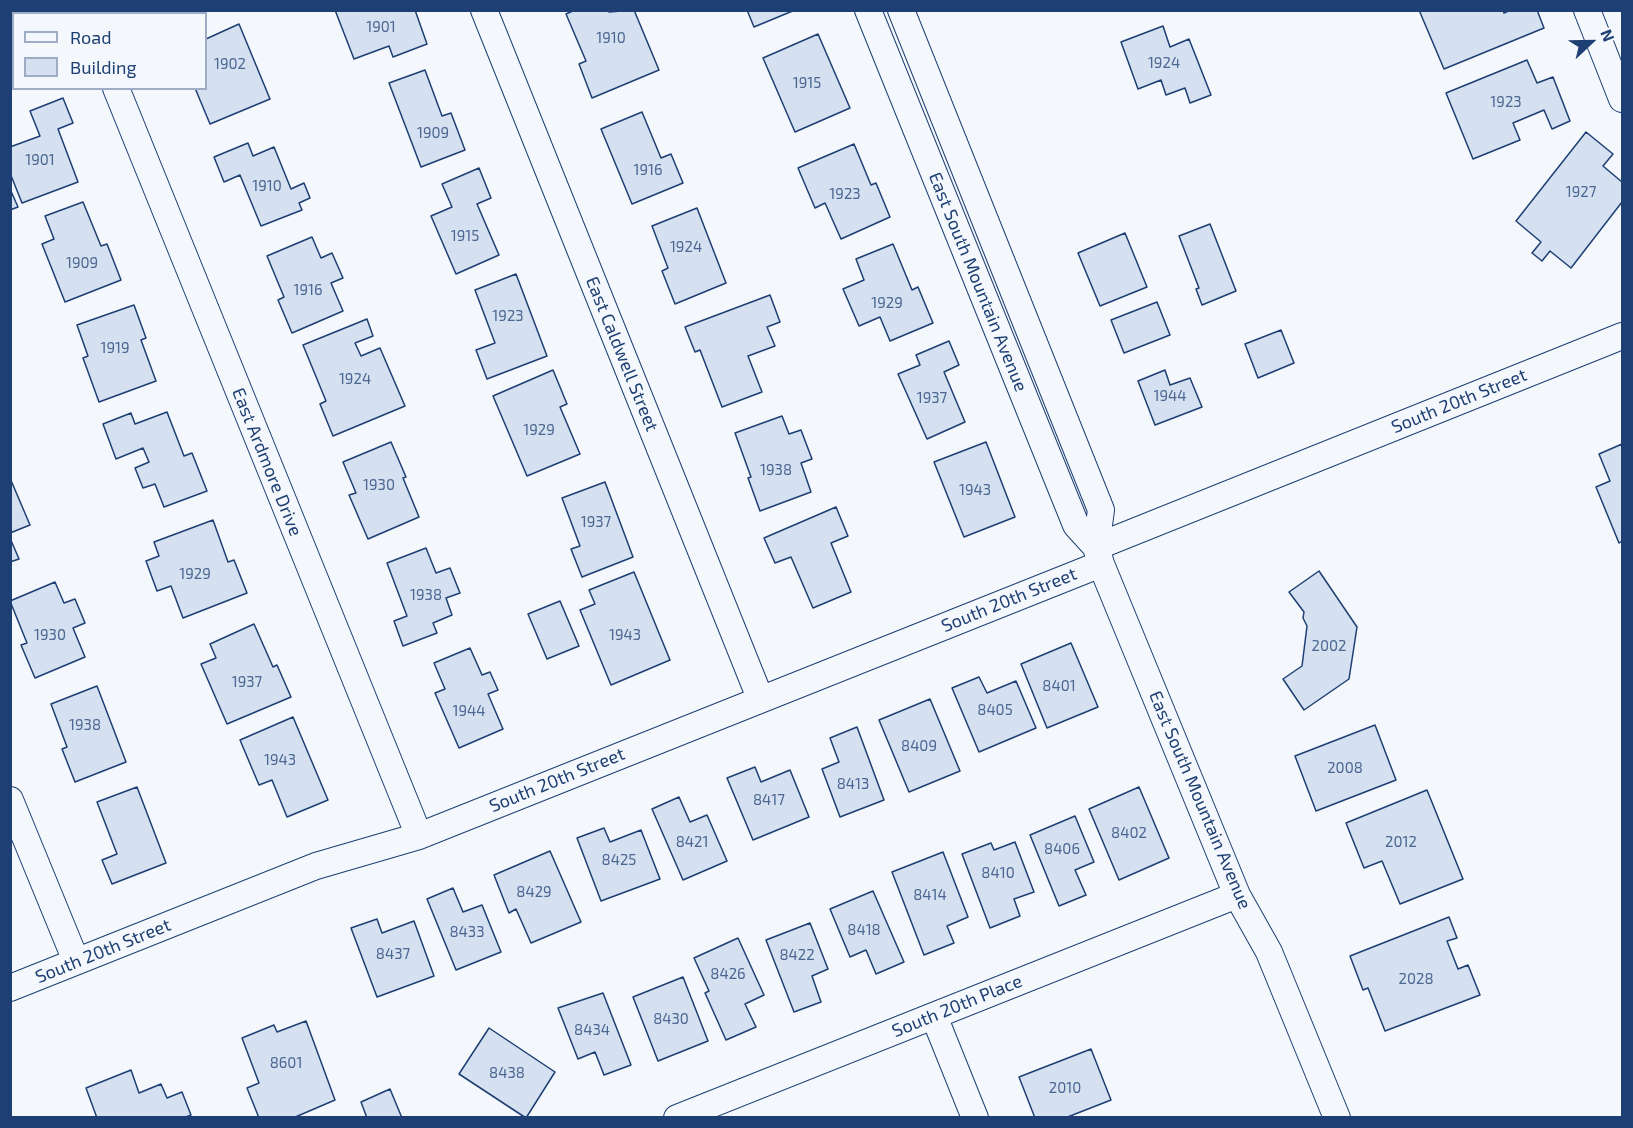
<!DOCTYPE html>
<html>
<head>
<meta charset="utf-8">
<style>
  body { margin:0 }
  #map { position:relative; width:1633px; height:1128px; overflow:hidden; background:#f4f7fb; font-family:"Exo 2",sans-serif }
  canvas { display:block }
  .frame { position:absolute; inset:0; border:12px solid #1d3f73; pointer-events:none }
  .legend { position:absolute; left:12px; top:12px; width:195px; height:78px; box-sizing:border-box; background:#f4f7fb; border:2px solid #9eadc5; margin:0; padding:8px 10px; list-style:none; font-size:18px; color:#1d3f73 }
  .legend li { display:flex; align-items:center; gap:12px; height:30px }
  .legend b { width:30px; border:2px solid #9eadc5 }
  .north { position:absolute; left:1561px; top:12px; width:60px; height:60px; -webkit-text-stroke:4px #f4f7fb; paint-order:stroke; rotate:68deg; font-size:16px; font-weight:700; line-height:24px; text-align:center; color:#1d3f73 }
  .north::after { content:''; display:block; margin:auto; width:21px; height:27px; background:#1d3f73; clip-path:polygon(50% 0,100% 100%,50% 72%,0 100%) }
</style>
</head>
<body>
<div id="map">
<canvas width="1633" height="1128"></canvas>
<div class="frame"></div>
<ul class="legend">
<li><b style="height:8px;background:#f4f7fb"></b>Road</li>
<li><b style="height:16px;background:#d5e0f0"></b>Building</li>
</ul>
<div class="north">N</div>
</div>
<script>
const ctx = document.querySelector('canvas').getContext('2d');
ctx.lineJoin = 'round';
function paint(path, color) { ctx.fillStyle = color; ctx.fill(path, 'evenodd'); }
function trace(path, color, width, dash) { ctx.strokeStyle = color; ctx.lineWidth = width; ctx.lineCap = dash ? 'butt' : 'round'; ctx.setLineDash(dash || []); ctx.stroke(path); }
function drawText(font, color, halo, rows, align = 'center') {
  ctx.font = font + ' "Exo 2",sans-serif'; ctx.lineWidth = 4.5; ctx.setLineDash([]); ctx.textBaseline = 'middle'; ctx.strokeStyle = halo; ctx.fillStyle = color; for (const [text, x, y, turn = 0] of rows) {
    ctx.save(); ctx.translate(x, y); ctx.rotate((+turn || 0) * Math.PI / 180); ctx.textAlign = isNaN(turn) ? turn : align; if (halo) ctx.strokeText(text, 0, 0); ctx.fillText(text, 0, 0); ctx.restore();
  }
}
const building = new Path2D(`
  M335,10H415L427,44L393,57L389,46L354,59Z
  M575,10H609V12L634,10L659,70L592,98L579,64L586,61L566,14Z
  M747,10H795L754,27Z
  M1419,10H1503L1504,13L1511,10H1537L1544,28L1444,69Z
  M239,24L270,99L210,124L195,88H206V39Z
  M1163,26L1170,47L1189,39L1211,95L1190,103L1185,88L1166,95L1161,80L1138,89L1121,42Z
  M818,34L850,108L795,132L763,58Z
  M1527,60L1537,83L1553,77L1570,121L1552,129L1544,110L1513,123L1520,140L1473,159L1446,93Z
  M425,70L442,116L451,113L465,150L421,167L389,83Z
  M63,98L73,123L58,129L78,182L22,203L10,173V147L40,136L30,111Z
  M642,112L661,158L671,154L683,183L632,204L601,129Z
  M1586,132L1613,154L1603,166L1622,182V202L1571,268L1550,251L1542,261L1532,253L1541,242L1516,221Z
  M248,143L253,156L274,147L291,189L304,183L310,198L299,203L302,210L261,226L240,175L224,182L214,157Z
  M854,144L871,185L876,183L890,217L841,239L825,203L815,208L798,168Z
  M479,168L491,198L477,204L499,255L456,274L431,216L452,207L442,184Z
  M10,189L18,207L10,210Z
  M83,202L101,246L107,244L121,280L65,302L42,244L54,239L45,216Z
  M697,208L726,283L675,304L662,271L668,268L652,226Z
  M1210,224L1236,291L1202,305L1196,289L1199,288L1179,236Z
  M1125,233L1147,287L1100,306L1078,253Z
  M312,237L321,258L332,253L343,278L331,283L343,311L292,333L278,300L284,297L267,256Z
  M893,244L912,290L918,287L933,323L890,341L880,317L859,326L843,289L864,280L856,259Z
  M516,274L547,356L487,379L476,350L495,343L475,290Z
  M770,295L780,322L767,327L775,346L748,356L762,392L722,407L700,350L695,352L685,327Z
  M1157,302L1170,335L1124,353L1111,320Z
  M134,305L146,338L141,340L156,381L99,402L83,358L88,356L77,325Z
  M367,319L373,336L355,343L361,356L380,348L405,406L333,436L320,404L326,401L303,345Z
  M1281,330L1294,363L1258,378L1245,344Z
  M949,341L959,365L944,372L965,422L927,439L898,374L920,365L916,355Z
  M553,370L567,404L560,407L580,454L527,476L493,396Z
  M1165,370L1170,385L1190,378L1202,407L1155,425L1138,381Z
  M167,412L184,456L192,453L207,491L164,507L155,484L143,488L135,468L149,462L143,448L116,459L103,424L131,413L135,424Z
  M782,416L789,434L801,430L812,459L801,463L811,492L760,511L748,478L751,477L735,433Z
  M391,442L406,477L403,478L419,517L368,539L349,495L356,493L343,462Z
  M986,442L1015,517L964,537L934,462Z
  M1622,444V541L1619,543L1596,487L1610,481L1599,454Z
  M10,478L30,525L10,533Z
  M605,482L633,557L582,577L571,549L580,546L562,498Z
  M836,507L848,536L831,543L851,592L813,608L791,557L775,563L764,538Z
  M213,520L228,562L234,560L247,593L183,618L171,586L157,591L146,561L159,556L154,542Z
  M10,538L19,559L10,562Z
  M426,548L436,573L450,568L460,593L446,598L452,615L433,623L437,633L403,646L394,621L407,616L387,563Z
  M1319,571L1357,627L1349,679L1304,710L1283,679L1302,666L1307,626L1303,618L1304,612L1289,592Z
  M634,572L670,660L611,685L580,610L595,604L589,590Z
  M55,582L64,603L75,599L85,623L73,628L85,657L35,678L21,645L27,643L10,601Z
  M560,601L579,646L547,659L528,614Z
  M254,624L273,667L277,665L291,697L227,724L201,664L216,658L210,644Z
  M1071,643L1098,707L1047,728L1021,664Z
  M470,648L482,675L490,672L498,690L488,694L503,729L459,748L435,693L445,689L434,663Z
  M979,677L987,693L1016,681L1036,728L979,752L952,688Z
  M97,686L126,762L75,782L62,749L67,747L51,704Z
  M930,699L960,771L909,792L879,720Z
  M293,717L328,800L287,817L272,780L259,785L240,740Z
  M1375,725L1396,780L1316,811L1295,756Z
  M857,727L884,800L840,817L822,769L839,762L830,738Z
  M755,767L761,782L790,770L809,817L753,840L727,778Z
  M137,787L166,863L112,884L102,860L117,854L97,802Z
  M1139,787L1169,858L1119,880L1089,809Z
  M1427,790L1463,879L1400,904L1382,861L1364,868L1346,823Z
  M679,797L690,822L707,815L727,861L683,880L652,809Z
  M1075,816L1094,862L1075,870L1086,895L1059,906L1030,835Z
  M604,828L610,842L641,830L660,879L601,901L577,838Z
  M1015,842L1034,892L1014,899L1020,916L990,928L962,854L991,843L994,850Z
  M550,851L581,922L531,943L516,909L509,913L494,875Z
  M943,852L968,917L947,926L954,943L924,955L892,872Z
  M453,888L463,912L482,905L501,952L456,970L427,899Z
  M873,891L904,962L876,974L866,950L850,957L830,909Z
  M1449,917L1457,938L1447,941L1458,969L1468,965L1480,995L1385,1031L1368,988L1363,990L1350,956Z
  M377,919L382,933L414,921L434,976L377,997L351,928Z
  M810,923L828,969L812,976L821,1002L794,1012L766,940Z
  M738,938L764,995L745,1004L756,1027L726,1040L705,993L709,991L694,958Z
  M683,977L708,1041L658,1061L633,997Z
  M603,993L631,1065L604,1075L595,1052L578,1059L558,1008Z
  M306,1021L335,1100L293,1118H259L247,1088L259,1083L242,1038L274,1025L277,1032Z
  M489,1028L555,1072L526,1118L459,1074Z
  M1091,1049L1111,1100L1065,1118H1035L1019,1077Z
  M131,1070L139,1093L161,1084L167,1098L182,1092L191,1115L183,1118H97L86,1088Z
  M390,1089L402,1118H367L361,1102Z`);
const street = new Path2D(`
  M484,10L760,698
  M868,10L1076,525L1096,547
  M901,10L1101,510L1096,547L1101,564L1237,895L1269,952L1337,1118
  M1587,10L1622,99
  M142,14L150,10
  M10,66L14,65
  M116,88L419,836
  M1096,547L1622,336
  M10,800L76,961
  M10,988L316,866L419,836L1101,564
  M934,1016L975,1118
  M677,1118L1237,895`);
const numberNames = [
  ["1901",381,27],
  ["1910",611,38],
  ["1924",1164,63],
  ["1902",230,64],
  ["1915",807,83],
  ["1923",1506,102],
  ["1909",433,133],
  ["1901",40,160],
  ["1916",648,170],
  ["1910",267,186],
  ["1927",1581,192],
  ["1923",845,194],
  ["1915",465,236],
  ["1924",686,247],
  ["1909",82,263],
  ["1916",308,290],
  ["1929",887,303],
  ["1923",508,316],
  ["1919",115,348],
  ["1924",355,379],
  ["1944",1170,396],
  ["1937",932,398],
  ["1929",539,430],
  ["1938",776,470],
  ["1930",379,485],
  ["1943",975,490],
  ["1937",596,522],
  ["1929",195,574],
  ["1938",426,595],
  ["1930",50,635],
  ["1943",625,635],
  ["2002",1329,646],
  ["1937",247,682],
  ["8401",1059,686],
  ["8405",995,710],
  ["1944",469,711],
  ["1938",85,725],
  ["8409",919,746],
  ["1943",280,760],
  ["2008",1345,768],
  ["8413",853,784],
  ["8417",769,800],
  ["8402",1129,833],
  ["8421",692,842],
  ["2012",1401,842],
  ["8406",1062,849],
  ["8425",619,860],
  ["8410",998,873],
  ["8429",534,892],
  ["8414",930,895],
  ["8418",864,930],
  ["8433",467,932],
  ["8437",393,954],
  ["8422",797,955],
  ["8426",728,974],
  ["2028",1416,979],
  ["8430",671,1019],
  ["8434",592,1030],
  ["8601",286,1063],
  ["8438",507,1073],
  ["2010",1065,1088]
];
const streetNames = [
  ["East South Mountain Avenue",978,282,68],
  ["East Caldwell Street",622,354,68],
  ["South 20th Street",1459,401,-22],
  ["East Ardmore Drive",267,462,68],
  ["South 20th Street",1009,600,-22],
  ["South 20th Street",557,780,-22],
  ["East South Mountain Avenue",1200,800,67],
  ["South 20th Street",103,951,-22],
  ["South 20th Place",957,1006,-22]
];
paint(building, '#d5e0f0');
trace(building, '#1d3f73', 1.5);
trace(street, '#1d3f73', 28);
trace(street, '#f4f7fb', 26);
drawText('15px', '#4b6792', null, numberNames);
drawText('18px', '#1d3f73', '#f4f7fb', streetNames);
</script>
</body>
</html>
